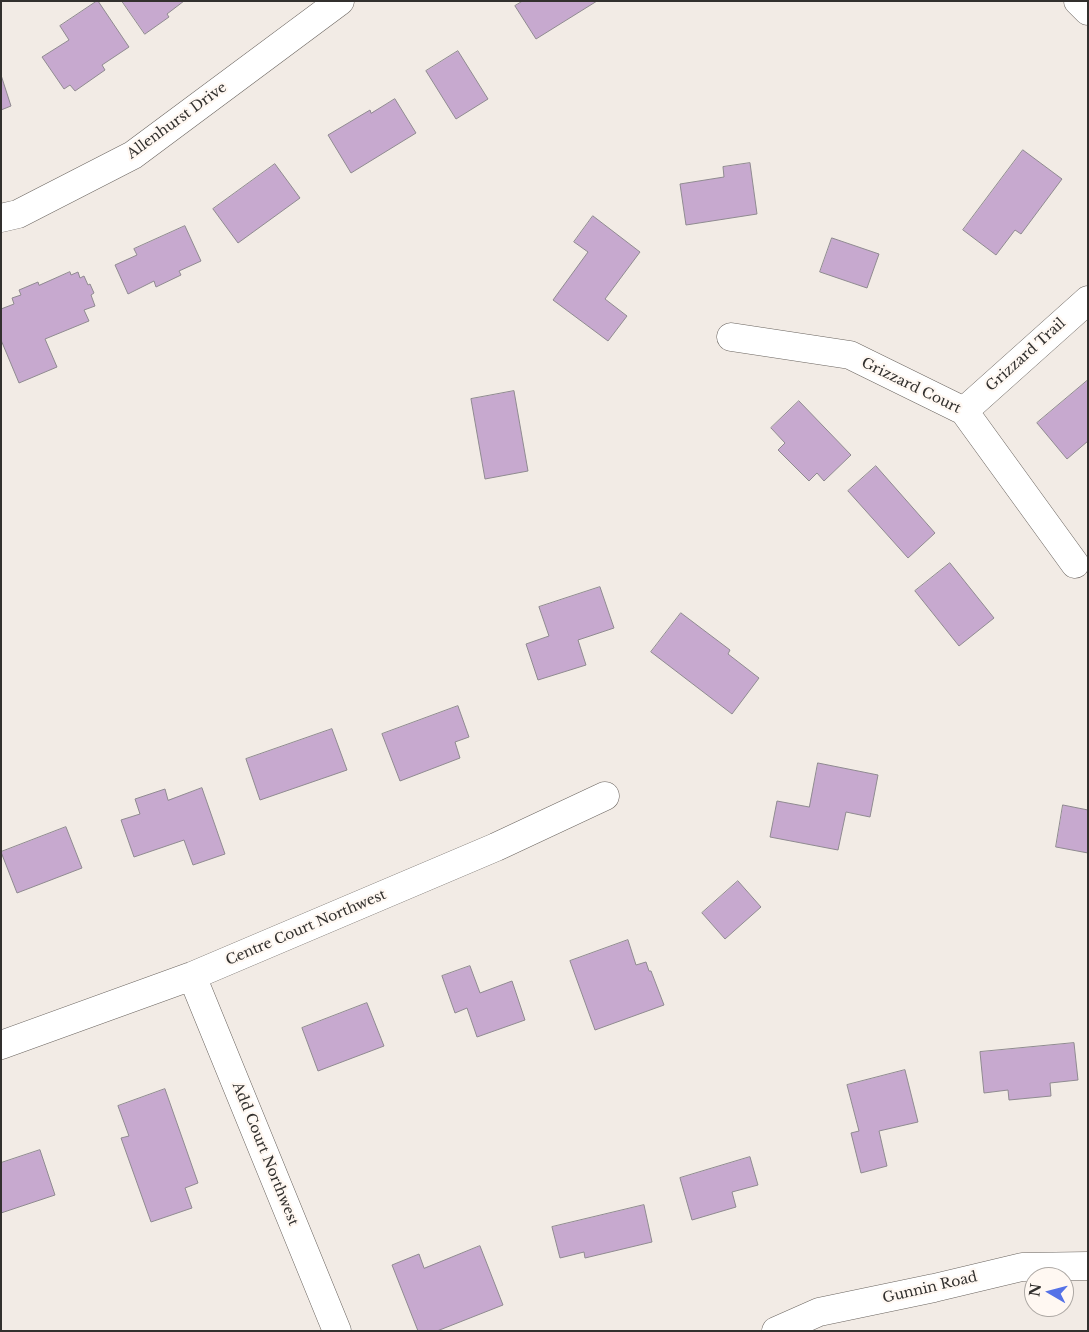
<!DOCTYPE html>
<html>
<head>
<meta charset="utf-8">
<style>
  body { margin:0 }
  #map { position:relative; width:1089px; height:1332px; overflow:hidden; background:#f2ebe5; font-family:"Libre Baskerville",serif }
  canvas { display:block }
  .frame { position:absolute; inset:0; border:2px solid #32302e; pointer-events:none }
  .north { position:absolute; left:1024px; top:1267px; width:50px; height:50px; box-sizing:border-box; background:#fff8f2; border:1px solid #ada8a4; border-radius:50%; rotate:278deg; font-size:14px; font-weight:700; line-height:20px; text-align:center; color:#32302e }
  .north::after { content:''; display:block; margin:auto; width:18px; height:22px; background:#5572e7; clip-path:polygon(50% 0,100% 100%,50% 72%,0 100%) }
</style>
</head>
<body>
<div id="map">
<canvas width="1089" height="1332"></canvas>
<div class="frame"></div>
<div class="north">N</div>
</div>
<script>
const ctx = document.querySelector('canvas').getContext('2d');
ctx.lineJoin = 'round';
function paint(path, color) { ctx.fillStyle = color; ctx.fill(path, 'evenodd'); }
function trace(path, color, width, dash) { ctx.strokeStyle = color; ctx.lineWidth = width; ctx.lineCap = dash ? 'butt' : 'round'; ctx.setLineDash(dash || []); ctx.stroke(path); }
function drawText(font, color, halo, rows, align = 'center') {
  ctx.font = font + ' "Libre Baskerville",serif'; ctx.lineWidth = 4.5; ctx.setLineDash([]); ctx.textBaseline = 'middle'; ctx.strokeStyle = halo; ctx.fillStyle = color; for (const [text, x, y, turn = 0] of rows) {
    ctx.save(); ctx.translate(x, y); ctx.rotate((+turn || 0) * Math.PI / 180); ctx.textAlign = isNaN(turn) ? turn : align; if (halo) ctx.strokeText(text, 0, 0); ctx.fillText(text, 0, 0); ctx.restore();
  }
}
const building = new Path2D(`
  M97,1H98L129,47L102,65L105,70L75,91L70,85L64,89L42,57L69,40L60,26Z
  M122,1H184L167,14L169,17L145,34Z
  M523,1H597L536,39L515,6Z
  M458,51L488,99L456,119L426,71Z
  M1,75L11,106L1,110Z
  M395,99L416,133L351,173L328,135L370,110L371,113Z
  M1023,150L1062,179L1021,234L1015,230L996,255L963,230Z
  M750,163L757,214L686,225L680,184L724,177L723,167Z
  M275,164L300,198L238,243L213,209Z
  M593,216L640,252L605,299L627,316L608,341L553,300L588,252L574,242Z
  M185,226L201,261L179,271L181,275L156,287L154,281L128,294L115,265L137,255L134,249Z
  M832,238L879,254L867,288L820,272Z
  M70,272L71,275L78,272L80,278L84,276L88,285L90,284L94,293L91,295L95,306L84,310L89,321L45,339L57,367L19,383L1,340V309L14,304L12,298L21,295L19,290L38,282L39,285Z
  M1088,380V441L1067,459L1037,423Z
  M514,391L528,471L485,479L471,399Z
  M799,401L851,455L824,481L817,473L809,481L778,450L785,443L771,428Z
  M876,466L935,533L908,558L848,491Z
  M950,563L994,618L959,646L915,591Z
  M600,587L614,628L578,640L586,665L538,680L526,644L549,636L539,607Z
  M681,613L730,650L728,654L759,678L732,714L651,652Z
  M458,706L469,737L455,742L460,758L400,781L382,734Z
  M332,729L347,770L260,800L246,759Z
  M818,763L878,775L870,817L846,812L838,850L770,837L777,801L809,807Z
  M202,788L225,854L193,865L184,840L134,857L121,820L140,814L135,799L165,789L168,800Z
  M1063,805L1088,810V853L1056,847Z
  M66,827L82,868L17,893L1,852Z
  M738,881L761,907L725,939L702,913Z
  M628,940L636,965L646,962L649,971H651L664,1005L595,1030L570,961Z
  M470,966L480,993L512,981L525,1020L477,1037L467,1008L455,1013L442,976Z
  M367,1003L384,1046L318,1071L302,1028Z
  M1074,1043L1078,1080L1050,1083L1051,1096L1009,1100L1008,1090L984,1093L980,1052Z
  M905,1070L918,1122L879,1131L887,1166L861,1173L851,1133L859,1131L847,1085Z
  M165,1089L198,1183L185,1188L192,1208L151,1222L121,1138L129,1136L118,1106Z
  M40,1150L55,1195L1,1213V1163Z
  M750,1157L758,1185L732,1192L736,1207L692,1220L680,1178Z
  M644,1205L652,1242L585,1258L584,1252L560,1258L552,1227Z
  M480,1246L503,1305L437,1331H418L392,1265L419,1254L424,1268Z`);
const minor = new Path2D(`
  M1078,1L1088,11
  M1,218L18,214L133,155L340,1
  M731,337L850,355L964,411L1075,564
  M964,411L1088,300
  M192,976L337,1331
  M1,1045L192,976L496,847L605,796
  M776,1331L819,1312L934,1288L1022,1267L1088,1266`);
const streetNames = [
  ["Allenhurst Drive",177,121,-36],
  ["Grizzard Trail",1026,355,-42],
  ["Grizzard Court",911,386,26],
  ["Centre Court Northwest",306,928,-23],
  ["Add Court Northwest",265,1154,68],
  ["Gunnin Road",930,1288,-13]
];
paint(building, '#c7a9cf');
trace(building, '#8f8a90', 1);
trace(minor, '#6a645f', 29);
trace(minor, '#fff', 28);
drawText('14px', '#32302e', '#fff8f2', streetNames);
</script>
</body>
</html>
